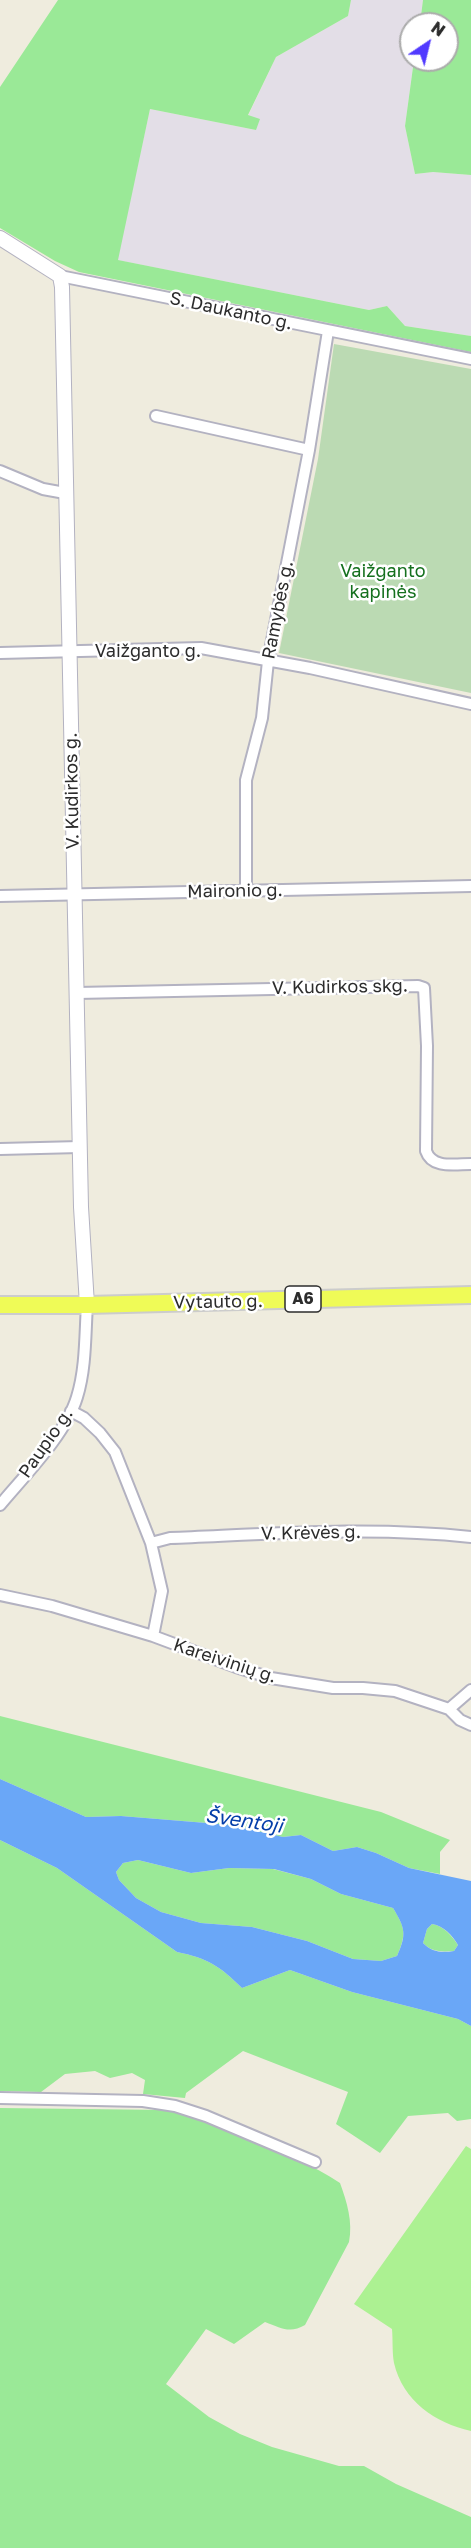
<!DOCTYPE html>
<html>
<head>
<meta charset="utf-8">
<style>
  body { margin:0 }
  #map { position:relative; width:471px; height:2548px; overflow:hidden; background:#efecde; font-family:"Golos Text",sans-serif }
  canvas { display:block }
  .north { position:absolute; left:399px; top:12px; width:60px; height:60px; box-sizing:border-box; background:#fff; border:2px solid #ababab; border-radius:50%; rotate:35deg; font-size:16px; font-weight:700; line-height:24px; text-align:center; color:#2c2c2c }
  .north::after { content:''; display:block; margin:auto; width:21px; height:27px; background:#513aff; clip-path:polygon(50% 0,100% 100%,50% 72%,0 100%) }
</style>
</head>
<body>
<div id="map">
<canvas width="471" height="2548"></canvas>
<div class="north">N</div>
</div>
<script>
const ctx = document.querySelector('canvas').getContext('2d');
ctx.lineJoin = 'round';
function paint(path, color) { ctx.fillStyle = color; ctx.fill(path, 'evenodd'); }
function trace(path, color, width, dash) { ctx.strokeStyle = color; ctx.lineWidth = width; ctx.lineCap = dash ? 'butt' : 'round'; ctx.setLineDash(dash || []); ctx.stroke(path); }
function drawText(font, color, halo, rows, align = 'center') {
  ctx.font = font + ' "Golos Text",sans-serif'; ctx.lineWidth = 5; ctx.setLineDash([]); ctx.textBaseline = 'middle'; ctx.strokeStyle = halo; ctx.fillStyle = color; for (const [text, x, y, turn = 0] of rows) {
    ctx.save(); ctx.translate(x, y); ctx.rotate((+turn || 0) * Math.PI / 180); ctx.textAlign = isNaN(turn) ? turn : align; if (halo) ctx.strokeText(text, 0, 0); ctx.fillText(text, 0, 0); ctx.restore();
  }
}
const industrial = new Path2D(`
  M351,0H423L420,24H411V60H414L405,126L415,174L433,172L471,175V336L405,326L387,306L369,310L117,260L150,109L256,130L248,116L276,57L348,16Z`);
const green = new Path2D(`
  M58,0H351L348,16L276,57L248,115L260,119L256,130L150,109L118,260L369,310L387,306L405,326L471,336V352L79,272L55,261L0,228V87Z
  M423,0H471V175L433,172L415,174L405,126L414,60H447V24H420Z
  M0,1716L381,1812L450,1840L440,1852V1874L409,1868L376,1853L357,1847L333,1851L301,1835L283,1837L231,1825L121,1816L86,1817L0,1779Z
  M0,1840L57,1868L177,1952C207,1958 220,1966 242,1988L290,1970L352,1992L458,2019L471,2026V2119L457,2121L448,2113L408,2116L380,2153L336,2124L348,2092L243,2051L186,2093L185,2098L143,2094L145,2080L132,2073L110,2078L95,2071L65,2074L41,2092L0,2091Z
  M138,1860L191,1873L229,1868L273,1869L311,1879L341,1894L393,1908C405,1928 407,1933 397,1956L381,1961L353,1959L307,1941L252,1927L201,1923L161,1912L136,1898L119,1880L116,1872L123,1863Z
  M432,1924C444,1926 451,1935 458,1945L454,1951C441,1952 432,1952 423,1943L427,1929Z
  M0,2108L165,2110C196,2116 224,2128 253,2140C283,2153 313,2165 340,2183C347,2202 353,2222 349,2242L305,2325C290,2334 281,2328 265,2322L234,2344L206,2329L166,2384L209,2417L240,2434L272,2447L339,2466H364L396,2484L471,2517V2548H0Z`);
const cemetery = new Path2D(`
  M334,344L471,369V693L279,653L318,459Z`);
const pitch = new Path2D(`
  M466,2146L471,2149V2431C435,2423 403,2401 394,2363C392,2352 393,2340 392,2329L354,2304Z`);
const water = new Path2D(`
  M0,1779L86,1817L121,1816L231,1825L283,1837L301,1835L333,1851L357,1847L376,1853L409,1868L471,1881V2026L458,2019L352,1992L290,1970L242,1988C220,1966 207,1958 177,1952L57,1868L0,1840ZM138,1860L191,1873L229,1868L274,1869L311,1879L341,1894L393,1908C405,1928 407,1934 397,1956L381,1961L353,1959L307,1941L252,1927L201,1923L161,1912L136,1898L119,1880L116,1872L123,1863ZM432,1924C444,1926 452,1935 458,1945L454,1951C441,1953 432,1952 423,1943L427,1929Z`);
const minor = new Path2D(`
  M60,276L471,359
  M156,416L309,450
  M0,471L43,489L65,493
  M0,653L201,648L310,668L471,704
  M246,890V780L262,718L268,661L309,450L328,331
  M0,896L471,886
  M77,993L418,986L424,988L427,1046L426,1151C432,1169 455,1164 471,1164
  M0,1149L80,1147
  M71,1411L84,1418L100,1433L115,1452L151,1543L162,1591L153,1636
  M0,1505C25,1475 66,1434 77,1397C86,1368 85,1335 87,1305
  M151,1543L170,1538C270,1534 371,1526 471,1537
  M0,1595L52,1606L153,1636L236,1667L271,1678L333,1688H363L395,1691L449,1709L460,1720L471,1725
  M449,1709L471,1690
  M0,2098L143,2101L175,2106L206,2116L315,2162`);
const tertiary = new Path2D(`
  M0,238L60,276L62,287L81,1207L87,1305`);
const primary = new Path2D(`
  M0,1305H87L471,1295`);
const shields = [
  [303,1299,36]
];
const shieldNames = [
  ["A6",303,1299]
];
const streetNames = [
  ["S. Daukanto g.",231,311,12],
  ["Ramybės g.",278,610,-79],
  ["Vaižganto g.",148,651],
  ["V. Kudirkos g.",72,791,-91],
  ["Maironio g.",235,891,-1],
  ["V. Kudirkos skg.",340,987,-1],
  ["Vytauto g.",218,1302,-1],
  ["Paupio g.",46,1443,-55],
  ["V. Krėvės g.",311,1533,-1],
  ["Kareivinių g.",225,1661,18]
];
const parkNames = [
  ["Vaižganto",383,571],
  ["kapinės",383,592]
];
const waterNames = [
  ["Šventoji",244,1821,8]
];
paint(industrial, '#e3dee7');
paint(green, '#9ae997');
paint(cemetery, '#bbdab3');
paint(pitch, '#acf192');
paint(water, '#6aa7f7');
trace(minor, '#b3b2c1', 14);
trace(tertiary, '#b3b2c1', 16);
trace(primary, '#ccc', 20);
trace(minor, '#fff', 10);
trace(tertiary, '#fff', 14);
trace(primary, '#effb57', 16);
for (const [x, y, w] of shields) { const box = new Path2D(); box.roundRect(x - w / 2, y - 13, w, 26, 4.5); ctx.fillStyle = '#fff'; ctx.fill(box); trace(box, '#2c2c2c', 1.5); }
drawText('bold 16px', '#2c2c2c', null, shieldNames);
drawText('18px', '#2c2c2c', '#fff', streetNames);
drawText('18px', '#15701e', '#fff', parkNames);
drawText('italic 20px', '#043ea9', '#fff', waterNames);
</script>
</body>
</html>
